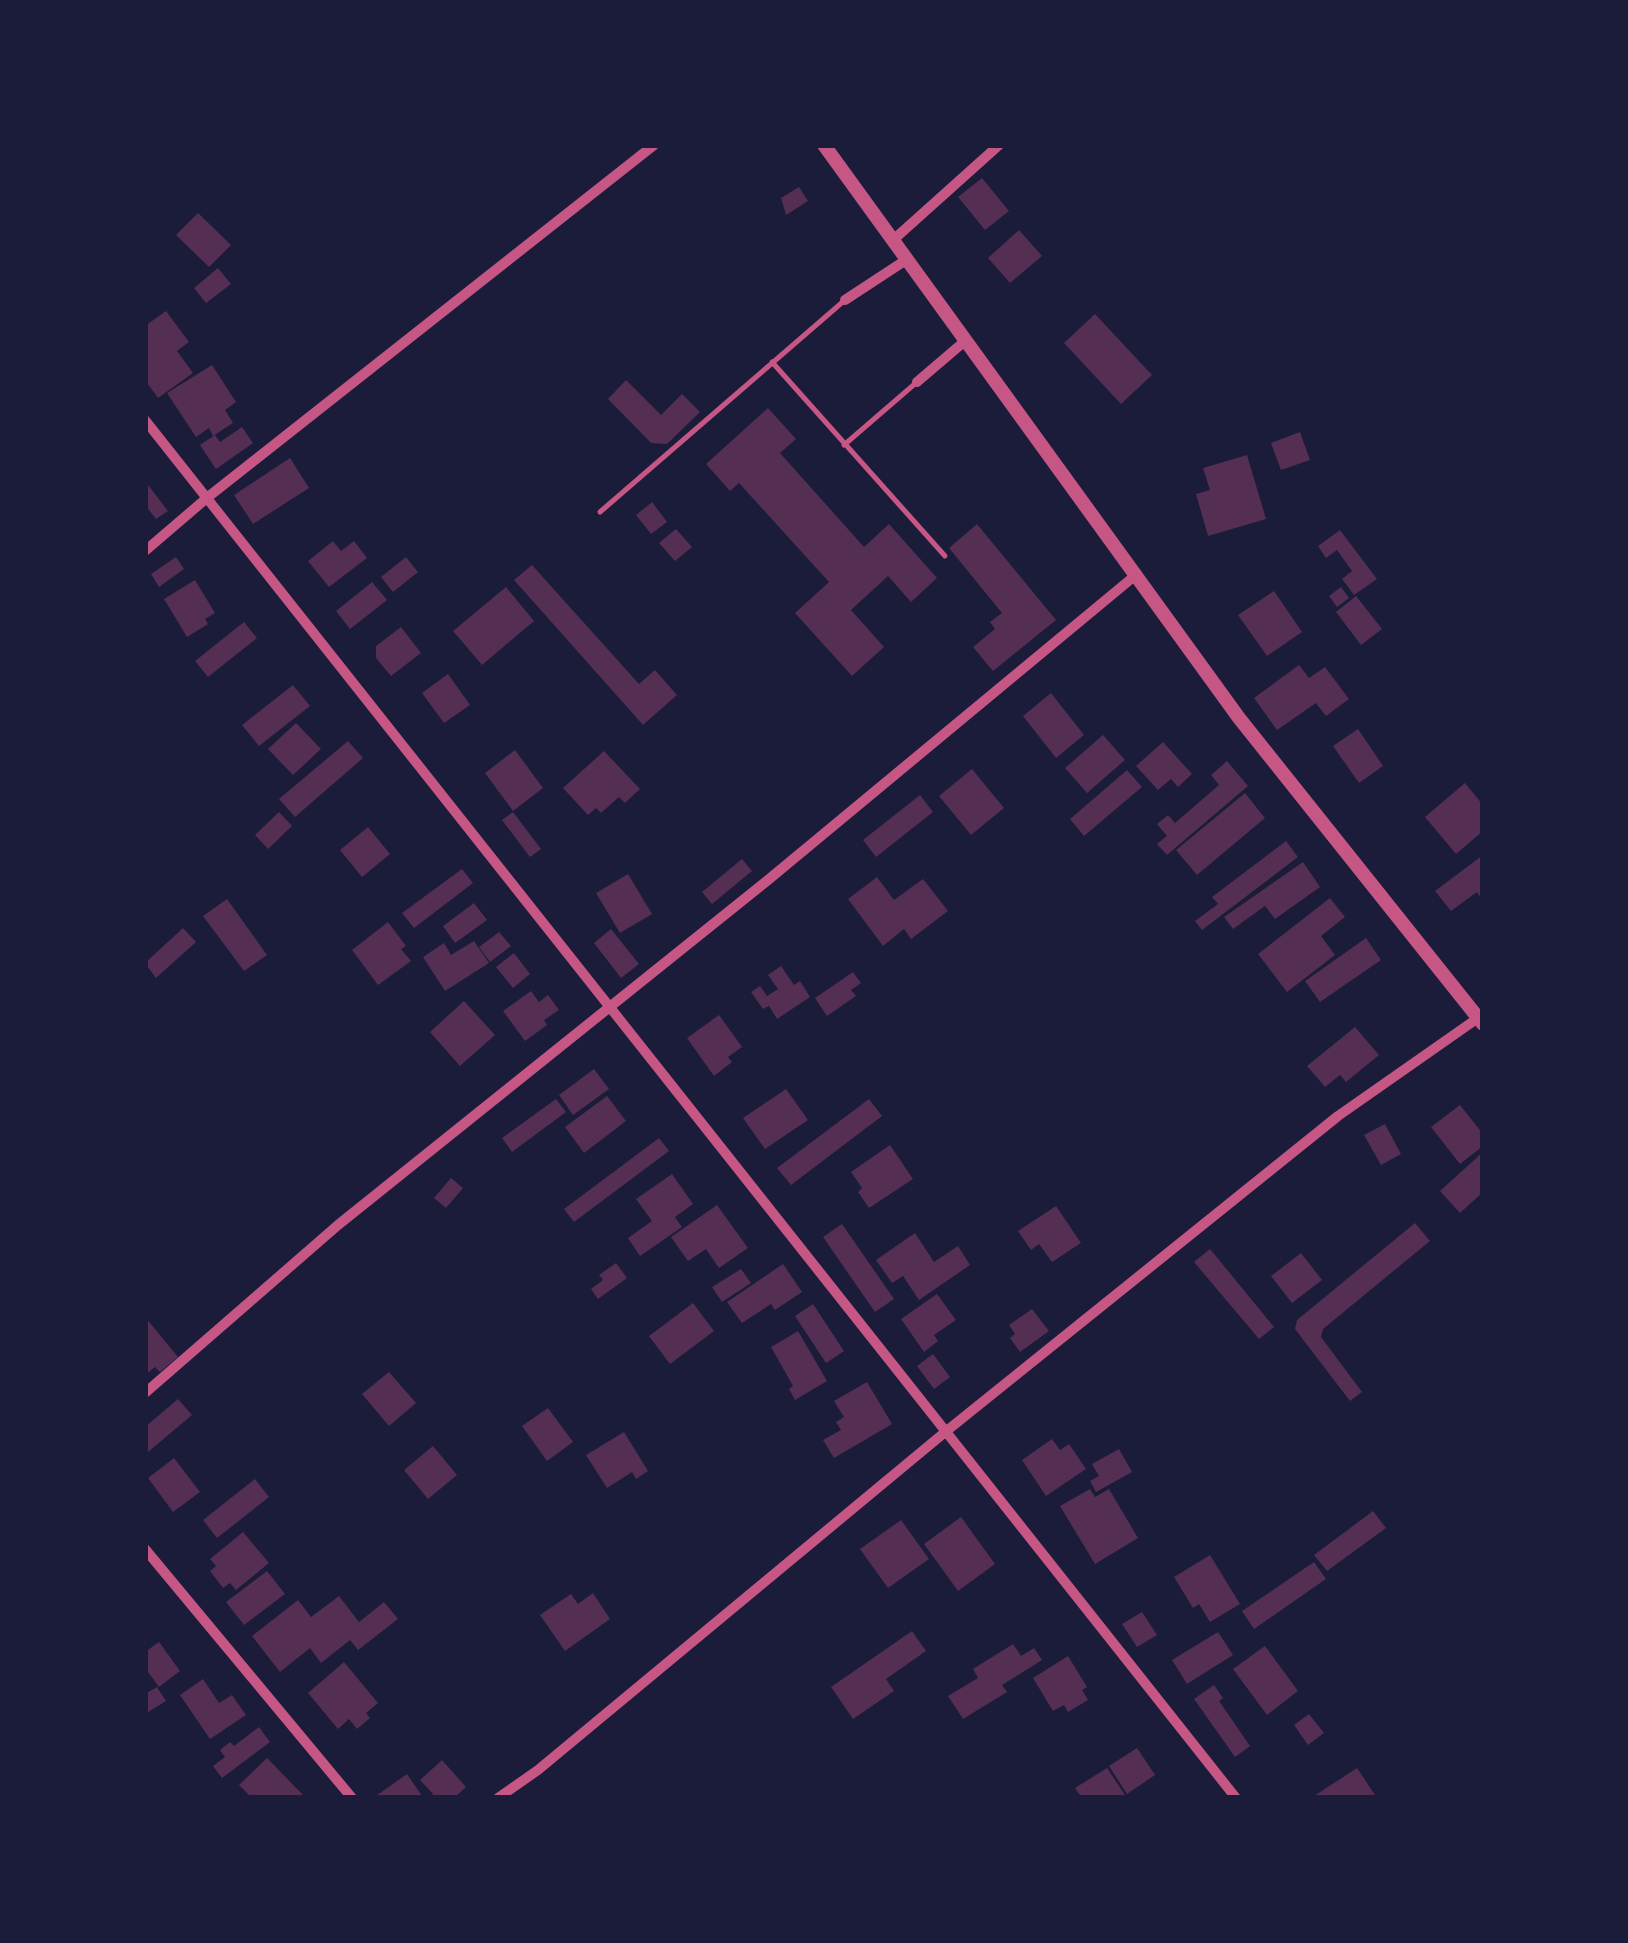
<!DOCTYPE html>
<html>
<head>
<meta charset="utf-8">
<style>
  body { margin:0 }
  #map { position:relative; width:1628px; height:1943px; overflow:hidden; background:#1b1b3a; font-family:"Varela Round",sans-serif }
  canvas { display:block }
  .frame { position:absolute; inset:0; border:148px solid #1b1b3a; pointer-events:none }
</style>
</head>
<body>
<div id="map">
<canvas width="1628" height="1943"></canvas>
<div class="frame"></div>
</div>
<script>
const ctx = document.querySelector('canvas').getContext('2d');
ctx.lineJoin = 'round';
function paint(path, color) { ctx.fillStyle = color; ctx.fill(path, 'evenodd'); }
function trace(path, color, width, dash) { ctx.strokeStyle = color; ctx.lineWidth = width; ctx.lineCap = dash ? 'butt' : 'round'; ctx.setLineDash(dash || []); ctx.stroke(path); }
const building = new Path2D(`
  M982,178L1009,211L985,230L958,197Z
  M799,187L808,201L786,215L781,198Z
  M198,213L231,245L209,267L176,235Z
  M1019,230L1042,256L1010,283L988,258Z
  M218,268L231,284L206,303L194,288Z
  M166,311L189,342L177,351L193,373L158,398L145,380V326Z
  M1095,314L1152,375L1121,404L1064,343Z
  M212,365L236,402L225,410L233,423L213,436L209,428L196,437L167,393Z
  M626,380L661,415L682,394L700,412L667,444L651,443L608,399Z
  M768,408L796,439L780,453L864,547L889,524L937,578L911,602L888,576L851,610L884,647L852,676L795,613L829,582L739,483L730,491L706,464Z
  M242,427L253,443L216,469L200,445L215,435L220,442Z
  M1300,432L1310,460L1281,470L1271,443Z
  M1247,455L1266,519L1208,536L1196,494L1210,490L1203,468Z
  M290,458L309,488L253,524L234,495Z
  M145,481L168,511L156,519L145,505Z
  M652,502L667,522L651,534L636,515Z
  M977,524L1056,620L993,671L973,647L995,629L990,622L1002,613L949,548Z
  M676,529L692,547L675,561L659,543Z
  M1340,530L1377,579L1354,595L1342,579L1352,571L1337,550L1326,558L1318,546Z
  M333,541L341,551L354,541L367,558L329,587L308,561Z
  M176,557L184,569L159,587L151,574Z
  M406,557L418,572L393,592L381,577Z
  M532,565L639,684L655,670L677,695L643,725L514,580Z
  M195,580L215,613L205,619L208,624L187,637L164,599Z
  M372,582L387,600L350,629L336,611Z
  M506,587L534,621L482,665L453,631Z
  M1341,587L1349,598L1337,607L1329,596Z
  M1274,591L1302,632L1267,656L1238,615Z
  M1356,596L1382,629L1361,645L1336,612Z
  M244,622L257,638L208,677L195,661Z
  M401,627L421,653L391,676L376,658V646Z
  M1299,665L1309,678L1325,667L1349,699L1326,716L1316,703L1277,730L1254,698Z
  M448,674L470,705L444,723L422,693Z
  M293,685L310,706L259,746L242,725Z
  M1051,693L1084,735L1056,758L1023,716Z
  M296,723L321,749L293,775L268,749Z
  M1358,729L1383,766L1359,783L1333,746Z
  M1103,735L1125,760L1087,793L1065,768Z
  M348,741L363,758L295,817L279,799Z
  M1163,742L1192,774L1178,787L1171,779L1158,790L1136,766Z
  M515,750L543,788L513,811L485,773Z
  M604,751L640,789L625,803L619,797L601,813L596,808L588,815L563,788Z
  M1227,761L1248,786L1167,855L1157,844L1167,836L1157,824L1168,815L1175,823L1219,785L1211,775Z
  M972,769L1004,808L971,835L939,796Z
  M1127,770L1142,787L1084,836L1070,819Z
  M1465,783L1483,805V831L1456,854L1425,817Z
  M1245,793L1265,818L1197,875L1176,850Z
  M920,795L933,812L876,857L863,840Z
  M279,812L292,826L268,849L255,835Z
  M513,812L541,849L530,857L502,820Z
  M368,827L390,854L362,877L340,850Z
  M1286,841L1298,857L1202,930L1195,921L1218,904L1212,897Z
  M1483,855V901L1477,892L1451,911L1435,891Z
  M742,859L752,871L712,904L702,892Z
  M1303,862L1320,887L1275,919L1265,906L1233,929L1224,917Z
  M462,869L473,883L414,928L402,913Z
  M628,874L652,914L620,933L596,893Z
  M877,877L894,900L923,879L948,911L911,939L904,929L883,946L848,899Z
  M1330,898L1345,917L1321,936L1335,955L1287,992L1258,954Z
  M227,899L267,955L244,971L203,916Z
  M474,903L487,920L455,943L443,926Z
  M388,922L406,946L401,949L411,961L378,985L352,950Z
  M183,928L196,942L156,978L145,963Z
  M611,929L639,964L621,978L594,943Z
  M499,932L511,946L490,962L479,947Z
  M1366,938L1381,960L1320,1002L1305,981Z
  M474,941L489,963L445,991L423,957L444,943L451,955Z
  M514,953L530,974L513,988L496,967Z
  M781,966L794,985L800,981L810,997L777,1019L769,1006L763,1009L751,992L760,986L767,996L778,989L768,975Z
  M853,972L861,983L851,990L856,996L827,1016L815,998Z
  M531,991L539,1002L548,995L559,1010L544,1020L547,1025L525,1041L503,1011Z
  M464,1001L495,1035L460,1066L430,1032Z
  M719,1015L742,1047L728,1057L732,1062L714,1076L687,1038Z
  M1355,1027L1379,1055L1346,1082L1340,1075L1325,1087L1307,1066Z
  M594,1069L609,1089L573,1115L559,1095Z
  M786,1089L808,1120L765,1149L743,1118Z
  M607,1096L626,1121L584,1153L565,1127Z
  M556,1099L566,1112L512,1152L502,1138Z
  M869,1099L882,1116L791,1185L777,1168Z
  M1460,1105L1483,1134V1146L1460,1164L1431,1127Z
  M1385,1124L1401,1154L1381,1165L1364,1135Z
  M659,1138L669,1151L574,1222L564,1209Z
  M890,1145L913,1179L869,1208L858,1192L862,1188L851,1172Z
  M1483,1152V1192L1460,1213L1440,1191Z
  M672,1174L693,1204L675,1217L682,1227L640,1256L628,1238L652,1221L636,1199Z
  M451,1178L463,1188L446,1208L434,1198Z
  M717,1205L748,1248L719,1268L706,1249L688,1261L671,1237Z
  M1056,1206L1081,1243L1052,1262L1039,1244L1031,1250L1018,1231Z
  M1415,1223L1430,1241L1323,1329L1321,1337L1362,1392L1350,1401L1295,1329L1297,1320Z
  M842,1224L894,1299L875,1312L823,1237Z
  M915,1233L934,1262L958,1246L970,1265L919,1300L903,1276L892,1283L876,1260Z
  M1210,1249L1274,1327L1259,1339L1194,1262Z
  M1301,1253L1322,1280L1292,1303L1271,1276Z
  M616,1263L627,1278L598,1299L591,1289L603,1280L599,1275Z
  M783,1264L802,1292L775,1310L771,1304L742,1323L727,1302Z
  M741,1269L751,1283L722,1302L712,1287Z
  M937,1294L956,1320L934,1335L938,1341L924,1352L901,1319Z
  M693,1303L714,1331L670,1364L649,1336Z
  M813,1304L844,1351L826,1363L795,1316Z
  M1032,1309L1049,1331L1020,1352L1010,1338L1015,1334L1009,1325Z
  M145,1317L178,1357L160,1372L155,1367L145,1375Z
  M798,1331L827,1381L795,1400L789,1389L793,1386L771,1347Z
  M933,1354L950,1377L934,1389L917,1366Z
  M389,1372L416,1403L389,1426L362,1394Z
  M867,1382L892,1424L834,1458L823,1440L841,1430L836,1422L844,1417L834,1401Z
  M178,1399L192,1415L148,1452L145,1427Z
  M548,1408L573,1442L547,1461L522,1426Z
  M624,1432L648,1471L636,1479L632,1472L607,1488L586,1455Z
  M1052,1439L1060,1450L1069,1444L1086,1469L1046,1496L1022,1460Z
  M433,1446L457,1475L428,1499L404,1470Z
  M1119,1449L1132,1472L1096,1492L1090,1481L1099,1476L1092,1464Z
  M174,1458L200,1492L173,1512L148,1478Z
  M255,1479L269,1497L217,1538L203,1520Z
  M1090,1489L1095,1497L1109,1489L1138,1538L1095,1564L1060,1506Z
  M1373,1511L1386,1528L1327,1571L1314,1555Z
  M961,1517L995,1564L958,1591L924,1544Z
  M901,1520L929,1559L888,1588L860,1549Z
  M243,1532L269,1563L236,1590L230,1583L223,1588L210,1571L216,1566L210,1559Z
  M1210,1555L1240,1604L1210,1622L1199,1604L1193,1608L1174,1577Z
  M1314,1562L1326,1579L1254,1629L1242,1611Z
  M267,1571L285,1594L244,1625L226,1602Z
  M593,1593L610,1619L565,1651L540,1615L571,1594L578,1604Z
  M339,1596L359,1622L384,1602L398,1619L358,1650L350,1640L321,1663L310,1648L280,1672L252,1636L298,1600L311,1617Z
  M1142,1612L1157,1635L1137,1647L1122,1624Z
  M912,1631L926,1651L886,1679L894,1691L853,1719L831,1687Z
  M1218,1632L1233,1655L1187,1684L1172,1660Z
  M159,1642L180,1671L159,1687L145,1668V1652Z
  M1013,1644L1021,1656L1034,1648L1042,1660L1002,1685L1007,1692L963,1719L948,1696L978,1678L973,1669Z
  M1265,1646L1298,1691L1267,1715L1233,1669Z
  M1068,1656L1087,1687L1082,1690L1088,1700L1068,1712L1064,1705L1053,1711L1033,1678Z
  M344,1662L378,1703L366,1713L370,1718L357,1729L349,1719L338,1729L308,1693Z
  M203,1679L219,1703L232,1695L246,1715L210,1739L180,1695Z
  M1214,1685L1223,1698L1219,1701L1250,1746L1235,1757L1194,1699Z
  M157,1687L166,1701L145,1714V1694Z
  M1309,1714L1324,1733L1308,1745L1294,1725Z
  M259,1727L270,1742L222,1778L213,1766L225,1757L220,1750L230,1742L234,1746Z
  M1137,1748L1155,1775L1127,1794L1109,1766Z
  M267,1758L304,1796L302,1798H252L239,1785Z
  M442,1760L466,1787L454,1798H429L433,1794L420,1780Z
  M1107,1768L1127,1798H1082L1075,1788Z
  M1357,1768L1377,1798H1311Z
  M407,1774L422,1796L420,1798H373Z`);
const service = new Path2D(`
  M772,362L945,556
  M844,445L917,382
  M600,512L845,300`);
const minor = new Path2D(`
  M892,241L999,145
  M845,300L906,260
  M917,382L965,341
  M145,420L1236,1798
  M145,551L208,497L654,145
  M145,1393L338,1225L768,880L1137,574
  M145,1549L352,1798
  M498,1798L538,1770L944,1433L1338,1116L1478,1018`);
const tertiary = new Path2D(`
  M824,145L1239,718L1483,1024`);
paint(building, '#542f53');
trace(service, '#c65784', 5);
trace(minor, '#c65784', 10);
trace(tertiary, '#c65784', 14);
</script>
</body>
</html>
